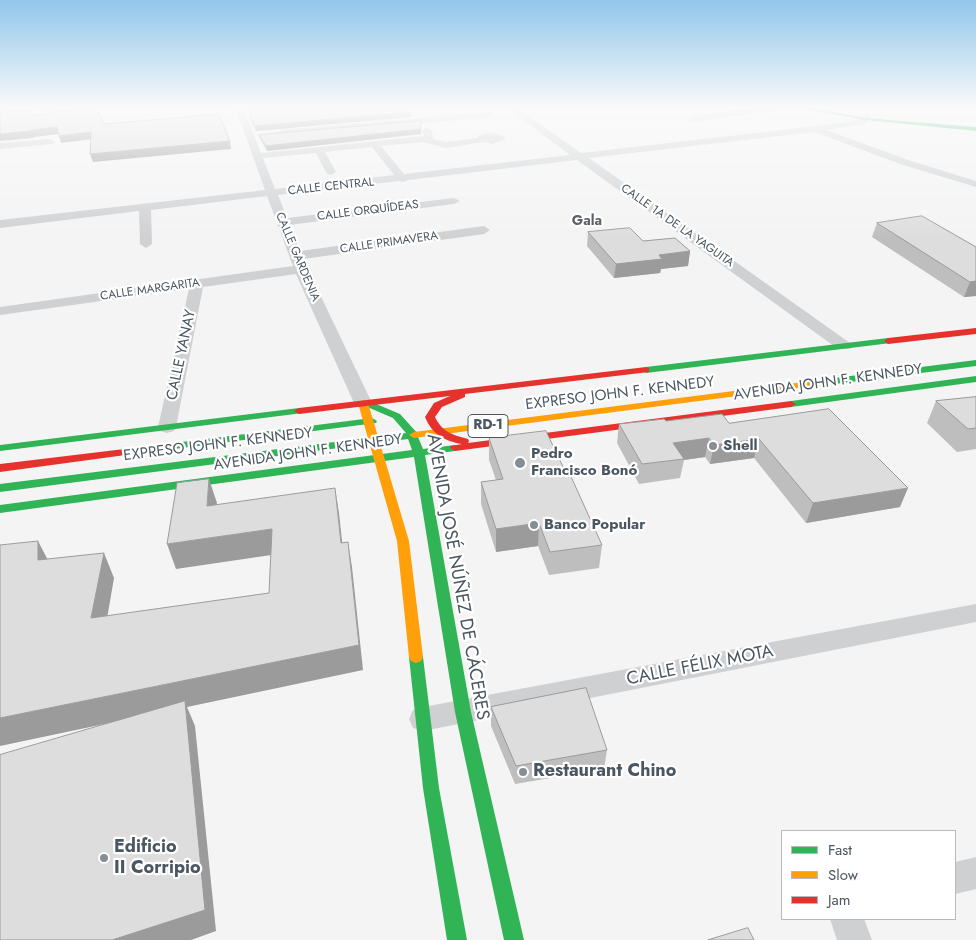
<!DOCTYPE html>
<html>
<head>
<meta charset="utf-8">
<style>
  body { margin:0 }
  #map { position:relative; width:976px; height:940px; overflow:hidden; background:#f4f4f4; font-family:Jost,sans-serif }
  canvas { display:block }
  .legend { position:absolute; left:781px; top:830px; width:175px; height:90px; box-sizing:border-box; background:#fff; border:1px solid #b7bbc0; margin:0; padding:6px 9px; list-style:none; font-size:15px; color:#4a5661 }
  .legend li { display:flex; align-items:center; gap:10px; height:25px }
  .legend b { width:25px; border:1px solid #b7bbc0 }
</style>
</head>
<body>
<div id="map">
<canvas width="976" height="940"></canvas>
<ul class="legend">
<li><b style="height:6px;background:#30b455"></b>Fast</li>
<li><b style="height:6px;background:#ff9f0a"></b>Slow</li>
<li><b style="height:6px;background:#e5322d"></b>Jam</li>
</ul>
</div>
<script>
const ctx = document.querySelector('canvas').getContext('2d');
ctx.lineJoin = 'round';
function paint(path, color) { ctx.fillStyle = color; ctx.fill(path, 'evenodd'); }
function trace(path, color, width, dash) { ctx.strokeStyle = color; ctx.lineWidth = width; ctx.lineCap = dash ? 'butt' : 'round'; ctx.setLineDash(dash || []); ctx.stroke(path); }
function drawText(font, color, halo, rows, align = 'center') {
  ctx.font = font + ' Jost,sans-serif'; ctx.lineWidth = 4.5; ctx.setLineDash([]); ctx.textBaseline = 'middle'; ctx.strokeStyle = halo; ctx.fillStyle = color; for (const [text, x, y, turn = 0] of rows) {
    ctx.save(); ctx.translate(x, y); ctx.rotate((+turn || 0) * Math.PI / 180); ctx.textAlign = isNaN(turn) ? turn : align; if (halo) ctx.strokeText(text, 0, 0); ctx.fillText(text, 0, 0); ctx.restore();
  }
}
const street = new Path2D(`
  M0,107H17L0,113Z
  M235,107H243L261,153L422,136H424L422,130L427,127L432,130L433,139L445,142L477,138L479,135C489,133 498,131 506,139L492,144L485,142L445,148L423,142L381,146L404,174L570,155L506,107H516L581,153L816,126L859,120L867,113L871,116L865,124L826,130L911,161L976,181V187L903,165L814,132L589,158L850,343L852,346L850,349H838L577,160L408,180L403,182L399,181L278,195L287,218L454,198L460,201L454,204L289,225L300,251L484,226L490,230L484,234L303,259L372,403L369,407L363,408L357,407L354,403L296,274L203,287L176,427L174,431L167,433L160,431L158,427L189,289L0,315V307L293,266L267,196L151,210L152,244L146,248L140,244L139,211L0,228V220L265,190ZM372,147L394,175L275,189L263,158L316,153L327,174L331,175L336,172L325,152Z
  M759,107H782L778,110L692,122L688,119L692,116Z
  M490,112L493,113V117L282,136L277,133L282,130Z
  M50,139L55,142L53,144L0,149V143Z
  M976,604V622L423,731L413,728L409,719L413,710L423,707Z
  M976,857V889L955,894V862Z
  M830,919H864L872,940H837Z`);
const fast = new Path2D(`
  M792,107H804L866,118L976,127V131L866,120Z
  M888,338L891,339V343L646,373L641,370L646,367Z
  M976,360V366L827,385L822,382L827,379Z
  M976,376V382L791,407L786,404L791,401Z
  M369,401L400,414L419,435L418,437L423,449L455,445L460,448L455,451L425,455L471,712L524,940H504L455,712L414,457L0,513V505L412,450L408,439L0,492V484L406,433L393,418L365,406L364,404Z
  M299,408L303,409L304,411L303,413L0,451V445Z
  M372,418L377,421L376,423L166,450L161,447L166,444Z
  M416,651L421,653L423,657L439,788L467,940H447L423,788L409,657L411,653Z`);
const slow = new Path2D(`
  M827,379L830,380L832,382L830,384L414,438L409,435L414,432Z
  M363,400L368,403L409,541L423,657L421,661L416,663L411,661L409,657L397,541L358,403Z`);
const jam = new Path2D(`
  M976,328V334L888,344L884,341L888,338Z
  M646,367L649,368V372L465,394V397L442,407L435,417C442,432 453,435 468,439L469,441L468,443L791,401L796,404L791,407L455,451L450,448L451,446L462,444C444,441 432,434 425,417L434,403L450,396L299,414L294,411L299,408Z
  M166,444L171,447L170,449L0,472V464Z`);
const wall = new Path2D(`
  M249,109L412,117L256,131L249,118V114H250Z
  M422,128L421,129V134L267,151L260,139L259,135Z
  M877,223L976,247V296L964,297L872,237Z
  M588,232L643,241L690,251L688,266L661,269L660,273L614,278L587,246Z
  M976,397V449L957,452L927,423L936,401Z
  M666,421L729,423L900,507L806,523L754,458L710,464L705,457L684,460L680,478L639,484L617,443L619,424Z
  M489,438L565,471L602,545L599,568L549,575L538,546L496,552L481,504V482L496,480L489,460Z
  M491,707L607,750L604,769L515,784L491,726Z`);
const shadedWall = new Path2D(`
  M43,107H78L44,111Z
  M411,112L412,117L256,131L255,126Z
  M57,127L59,134L34,137L33,138L0,141V134Z
  M421,129V134L267,151L266,146Z
  M91,132L93,139L61,143L59,136Z
  M230,141L231,149L93,162L90,154Z
  M690,251L688,266L661,269L660,273L614,278L616,264L659,255Z
  M976,281V296L964,297L970,282Z
  M709,438L705,457L684,460L673,443Z
  M759,439L754,458L710,464L714,445Z
  M209,479L217,503L214,530L207,506Z
  M335,488L339,513L345,568L341,543Z
  M908,488L900,507L806,523L813,503Z
  M539,523L538,546L496,552V529Z
  M272,529L278,554L176,569L167,544Z
  M38,541L51,566L38,560Z
  M348,542L352,567L363,670L187,707L195,726L216,931L191,940H112L185,707L0,746V718L359,645Z
  M104,553L114,578L103,642L91,618Z`);
const building = new Path2D(`
  M96,107L104,124L219,114L230,141L90,154L91,132L59,136L57,127L31,130V131L0,134V113L28,110L34,115Z
  M267,107H406L411,112L255,126L249,114H251L249,109Z
  M420,121L422,123L420,125L421,129L266,146L259,135Z
  M922,216L976,247V281L970,282L877,223Z
  M630,228L643,241L675,238L690,251L659,255L662,259L616,264L588,232Z
  M976,397V428L968,429L936,401Z
  M829,409L908,488L813,503L759,439L714,445L709,438L673,443L684,459L642,464L619,424L664,419L666,421L722,414L729,423Z
  M546,431L565,471L568,470L602,545L550,552L539,523L496,529L481,482L503,479L489,438Z
  M209,479L207,506L335,488L341,543L348,542L359,645L0,718V545L38,541V560L104,553L91,618L269,593L272,529L167,544L177,483Z
  M586,688L607,750L516,766L491,707Z
  M185,701L205,910L112,940H0V755Z
  M748,928L754,940H708Z`);
const markers = [
  [713,446,5,"#868d94"],
  [520,463,6,"#868d94"],
  [534,525,5,"#868d94"],
  [523,772,5,"#868d94"],
  [104,858,5,"#868d94"]
];
const farStreetnames = [
  ["CALLE CENTRAL",331,187,-6],
  ["CALLE ORQUÍDEAS",368,211,-7],
  ["CALLE 1A DE LA YAGUITA",677,226,35],
  ["CALLE PRIMAVERA",389,243,-8],
  ["CALLE GARDENIA",297,257,67],
  ["CALLE MARGARITA",150,290,-8]
];
const farNeighbourhoodnames = [
  ["Gala",587,222]
];
const shields = [
  [488,426,40]
];
const shieldNames = [
  ["RD-1",488,426]
];
const streetNames = [
  ["CALLE YANAY",182,355,-78],
  ["AVENIDA JOHN F. KENNEDY",828,383,-8],
  ["EXPRESO JOHN F. KENNEDY",620,394,-7],
  ["EXPRESO JOHN F. KENNEDY",218,445,-7],
  ["AVENIDA JOHN F. KENNEDY",308,453,-8]
];
const poiNames = [
  ["Shell",723,446],
  ["Pedro",531,454],
  ["Francisco Bonó",531,471],
  ["Banco Popular",544,525]
];
const nearStreetnames = [
  ["AVENIDA JOSÉ NÚÑEZ DE CÁCERES",457,577,80],
  ["CALLE FÉLIX MOTA",700,666,-11]
];
const nearPoinames = [
  ["Restaurant Chino",533,772],
  ["Edificio",114,848],
  ["II Corripio",114,869]
];
paint(street, '#ced0d2');
paint(fast, '#30b455');
paint(slow, '#ff9f0a');
paint(jam, '#e5322d');
paint(wall, '#bebebf');
paint(shadedWall, '#9b9b9b');
paint(building, '#ddddde');
trace(building, '#9b9b9b', 1);
const sky = ctx.createLinearGradient(0, 0, 0, 239);
sky.addColorStop(0, '#91c6eb');
sky.addColorStop(0.45, '#fafafa');
sky.addColorStop(1, '#fafafa00');
ctx.fillStyle = sky;
ctx.fillRect(0, 0, 976, 239);
for (const [x, y, r, color] of markers) { const dot = new Path2D(); dot.arc(x, y, r, 0, 2 * Math.PI); ctx.fillStyle = color; ctx.fill(dot); trace(dot, '#fff', 2); }
drawText('12px', '#4a5661', '#fff', farStreetnames);
drawText('bold 14px', '#5f6368', '#fff', farNeighbourhoodnames);
for (const [x, y, w] of shields) { const box = new Path2D(); box.roundRect(x - w / 2, y - 11.5, w, 23, 4); ctx.fillStyle = '#fff'; ctx.fill(box); trace(box, '#4a5661', 1); }
drawText('bold 14px', '#4a5661', null, shieldNames);
drawText('15px', '#4a5661', '#fff', streetNames);
drawText('bold 15px', '#4a5661', '#fff', poiNames, 'left');
drawText('18px', '#4a5661', '#fff', nearStreetnames);
drawText('bold 18px', '#4a5661', '#fff', nearPoinames, 'left');
</script>
</body>
</html>
